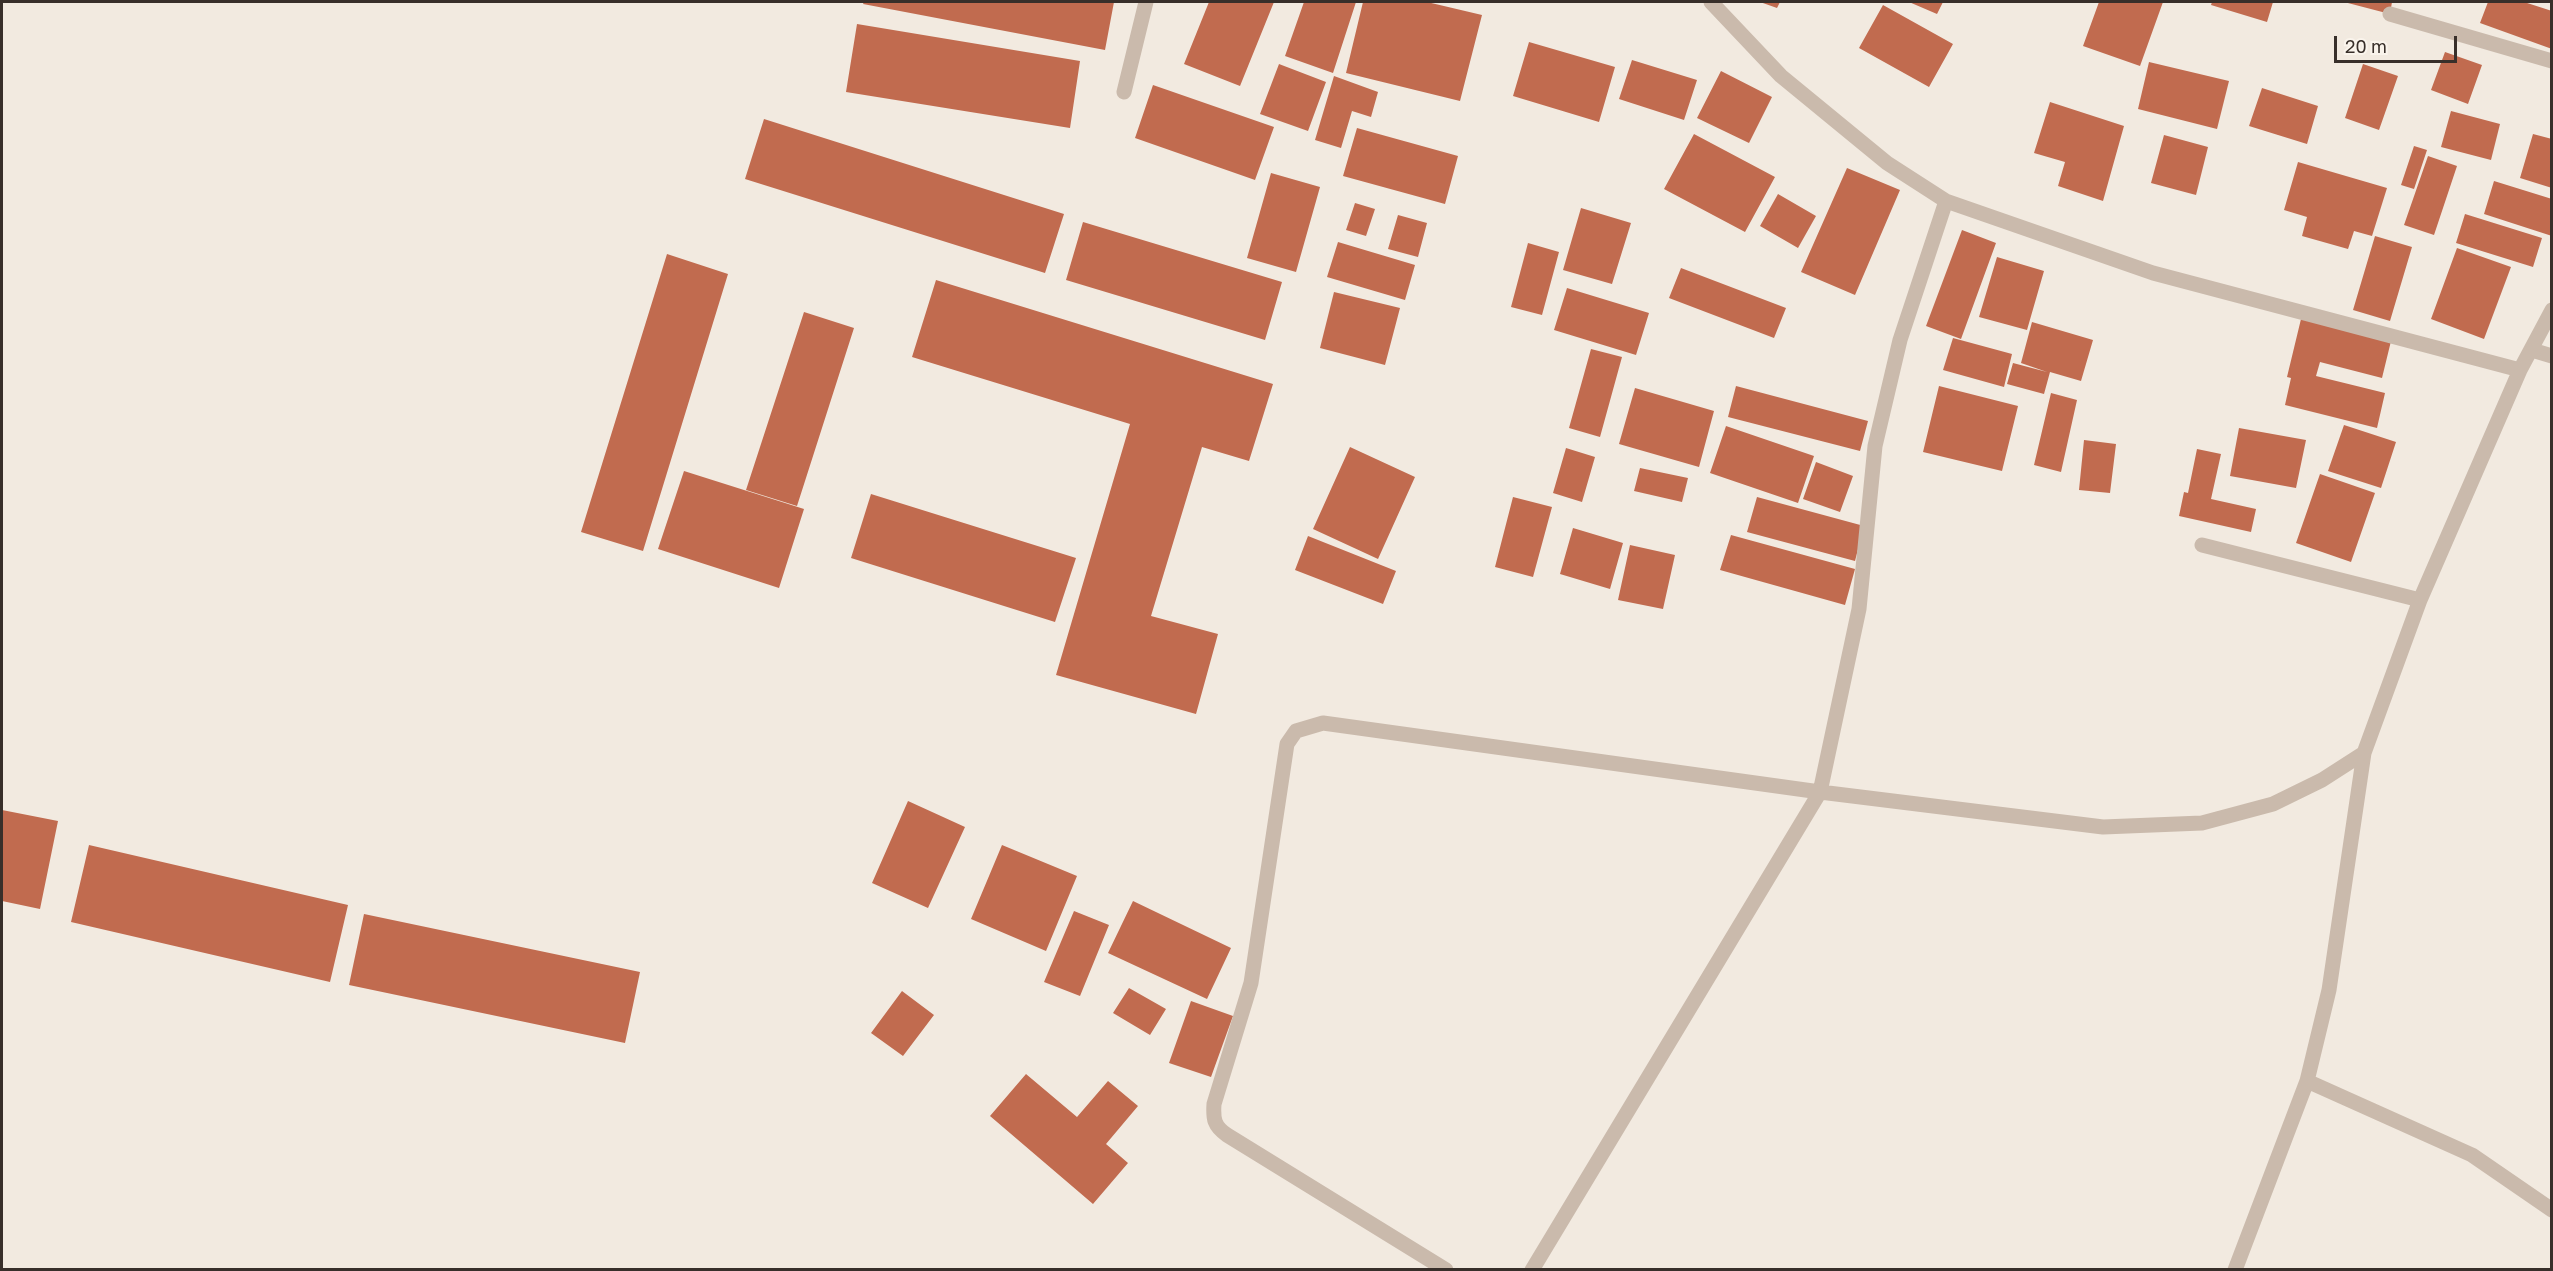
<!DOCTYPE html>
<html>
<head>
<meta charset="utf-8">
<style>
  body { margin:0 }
  #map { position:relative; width:2553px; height:1271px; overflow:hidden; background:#f2eae0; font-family:"Golos Text",sans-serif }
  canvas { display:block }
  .frame { position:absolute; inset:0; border:3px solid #382f2a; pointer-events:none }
  .scale { position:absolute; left:2334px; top:36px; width:123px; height:27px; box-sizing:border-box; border:3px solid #382f2a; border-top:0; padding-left:8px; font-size:18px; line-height:21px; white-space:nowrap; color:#382f2a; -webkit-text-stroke:4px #faf4ec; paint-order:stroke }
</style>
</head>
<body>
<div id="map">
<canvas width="2553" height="1271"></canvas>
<div class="frame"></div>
<div class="scale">20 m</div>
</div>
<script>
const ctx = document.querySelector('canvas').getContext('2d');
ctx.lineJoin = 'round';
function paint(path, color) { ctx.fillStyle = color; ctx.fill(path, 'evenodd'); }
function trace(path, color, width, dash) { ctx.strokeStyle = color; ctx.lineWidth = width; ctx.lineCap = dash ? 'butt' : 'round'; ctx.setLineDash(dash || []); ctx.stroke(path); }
const building = new Path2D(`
  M864,2H1114L1105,50L863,4Z
  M1209,2H1274L1240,86L1184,64Z
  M1304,2H1356L1333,73L1285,56Z
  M1363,2H1427L1482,15L1460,101L1346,73Z
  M1760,2H1780L1777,8Z
  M1909,2H1943L1937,14Z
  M2099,2H2163L2140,66L2083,46Z
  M2212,2H2273L2267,22L2211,5Z
  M2344,2H2392L2390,14Z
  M2488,2H2524L2552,11V49L2480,23Z
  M1883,5L1953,44L1929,87L1859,48Z
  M857,24L1080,61L1070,128L846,92Z
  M1529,42L1615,67L1599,122L1513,96Z
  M2445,52L2482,65L2468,104L2431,90Z
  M1632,60L1697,80L1684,120L1619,99Z
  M2149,62L2229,81L2217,129L2138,109Z
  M1279,64L1326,82L1308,131L1260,114Z
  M2363,64L2398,76L2379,130L2345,118Z
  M1721,71L1772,97L1749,143L1697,118Z
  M1334,76L1378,92L1371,117L1352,111L1341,148L1315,140Z
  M1153,85L1274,127L1255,180L1135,138Z
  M2262,88L2318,106L2307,144L2249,126Z
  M2050,102L2124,126L2103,201L2058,186L2065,162L2034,153Z
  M2451,111L2500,124L2491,160L2441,147Z
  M764,119L1064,214L1045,273L745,179Z
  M1357,128L1458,156L1445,204L1343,176Z
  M1694,134L1775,177L1745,232L1664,189Z
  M2533,134L2552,139V188L2520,178Z
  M2164,135L2208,147L2196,195L2151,183Z
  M2414,146L2427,150L2414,189L2401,185Z
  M2428,156L2457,166L2434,235L2404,225Z
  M2298,162L2387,188L2372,236L2354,231L2348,249L2302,236L2307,217L2284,210Z
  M1847,168L1900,190L1855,295L1801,272Z
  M1271,173L1320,187L1296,272L1247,258Z
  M2494,181L2552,199V236L2484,214Z
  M1778,194L1816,216L1798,248L1760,226Z
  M1355,203L1375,209L1366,236L1346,230Z
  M1581,208L1631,223L1612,284L1563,270Z
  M2465,214L2542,238L2533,267L2456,243Z
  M1398,215L1427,223L1418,257L1388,249Z
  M1083,222L1282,282L1265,340L1066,280Z
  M1962,230L1996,243L1961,339L1926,326Z
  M2375,236L2412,247L2390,321L2353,310Z
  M1338,242L1415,265L1405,300L1327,277Z
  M1528,243L1559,252L1542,315L1511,307Z
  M2457,248L2511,267L2484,339L2431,319Z
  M667,254L728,274L643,551L581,532Z
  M1997,257L2044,271L2027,330L1979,317Z
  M1681,268L1786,308L1774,338L1669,298Z
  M936,280L1273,384L1249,461L1202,447L1151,616L1218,634L1196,714L1056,675L1130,424L912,357Z
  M1567,288L1649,313L1636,355L1554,330Z
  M1334,292L1400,308L1385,365L1320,348Z
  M804,312L854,328L797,506L746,490Z
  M2301,319L2391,341L2382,378L2320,362L2316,376L2385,393L2377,428L2285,405L2291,378L2287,377Z
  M2032,322L2093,340L2081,381L2050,372L2044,394L2007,384L2013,363L2047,372L2021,363Z
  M1953,338L2012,354L2004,387L1943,370Z
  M1591,349L1622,357L1600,437L1569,428Z
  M1736,386L1868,421L1860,451L1728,417Z
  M1939,386L2018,406L2002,471L1923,452Z
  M1635,388L1714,411L1699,467L1619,444Z
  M2051,393L2077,400L2061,472L2034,465Z
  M2344,425L2396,442L2381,488L2328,471Z
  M1726,426L1814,456L1798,503L1710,473Z
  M2239,428L2306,440L2296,488L2230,476Z
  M2084,440L2116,444L2110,493L2079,490Z
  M1350,447L1415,477L1378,559L1313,529Z
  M1566,448L1595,457L1582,502L1553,493Z
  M2197,449L2221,454L2211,499L2256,509L2251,532L2179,516L2184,492L2188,493Z
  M1816,462L1853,476L1840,512L1803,499Z
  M1640,468L1688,478L1682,502L1634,491Z
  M684,471L804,509L779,588L658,549Z
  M2320,474L2375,493L2351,562L2296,543Z
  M871,494L1076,558L1055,622L851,558Z
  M1513,497L1552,507L1533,577L1495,567Z
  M1757,497L1864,526L1855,561L1747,532Z
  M1573,528L1623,543L1610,589L1560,574Z
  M1731,535L1855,569L1845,605L1720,570Z
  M1308,536L1396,571L1383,604L1295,570Z
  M1630,545L1675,555L1663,609L1618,600Z
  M908,801L965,827L928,908L872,883Z
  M2,810L58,821L40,909L2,901Z
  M89,845L348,905L330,982L71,922Z
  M1002,845L1077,876L1046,951L971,919Z
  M1133,901L1231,948L1207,999L1108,953Z
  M1074,911L1109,925L1080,996L1044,982Z
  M364,914L640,972L625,1043L349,985Z
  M1129,988L1166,1009L1150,1035L1113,1013Z
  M902,991L934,1015L903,1056L871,1033Z
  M1191,1001L1233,1016L1211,1077L1169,1063Z
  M1026,1074L1077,1117L1108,1081L1138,1106L1106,1144L1128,1163L1093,1204L990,1116Z`);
const street = new Path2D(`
  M1711,2L1781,76L1887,163L1946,201L2153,273L2520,370
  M2390,14L2552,61
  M1124,92L1146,2
  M2532,350L2552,356
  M2202,545L2420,600
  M2307,1081L2472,1155L2552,1210
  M1446,1270L1227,1135C1214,1126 1213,1119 1214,1104L1251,983L1287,744L1296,731L1323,723L1820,792L1859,609L1875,446L1900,340L1946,201
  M1532,1270L1820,792L2103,827L2202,823L2273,804L2322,780L2364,753L2420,600L2520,370L2552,310
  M2235,1270L2307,1081L2329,990L2364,753`);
paint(building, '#c16b4f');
trace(street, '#cabaac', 15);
</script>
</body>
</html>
